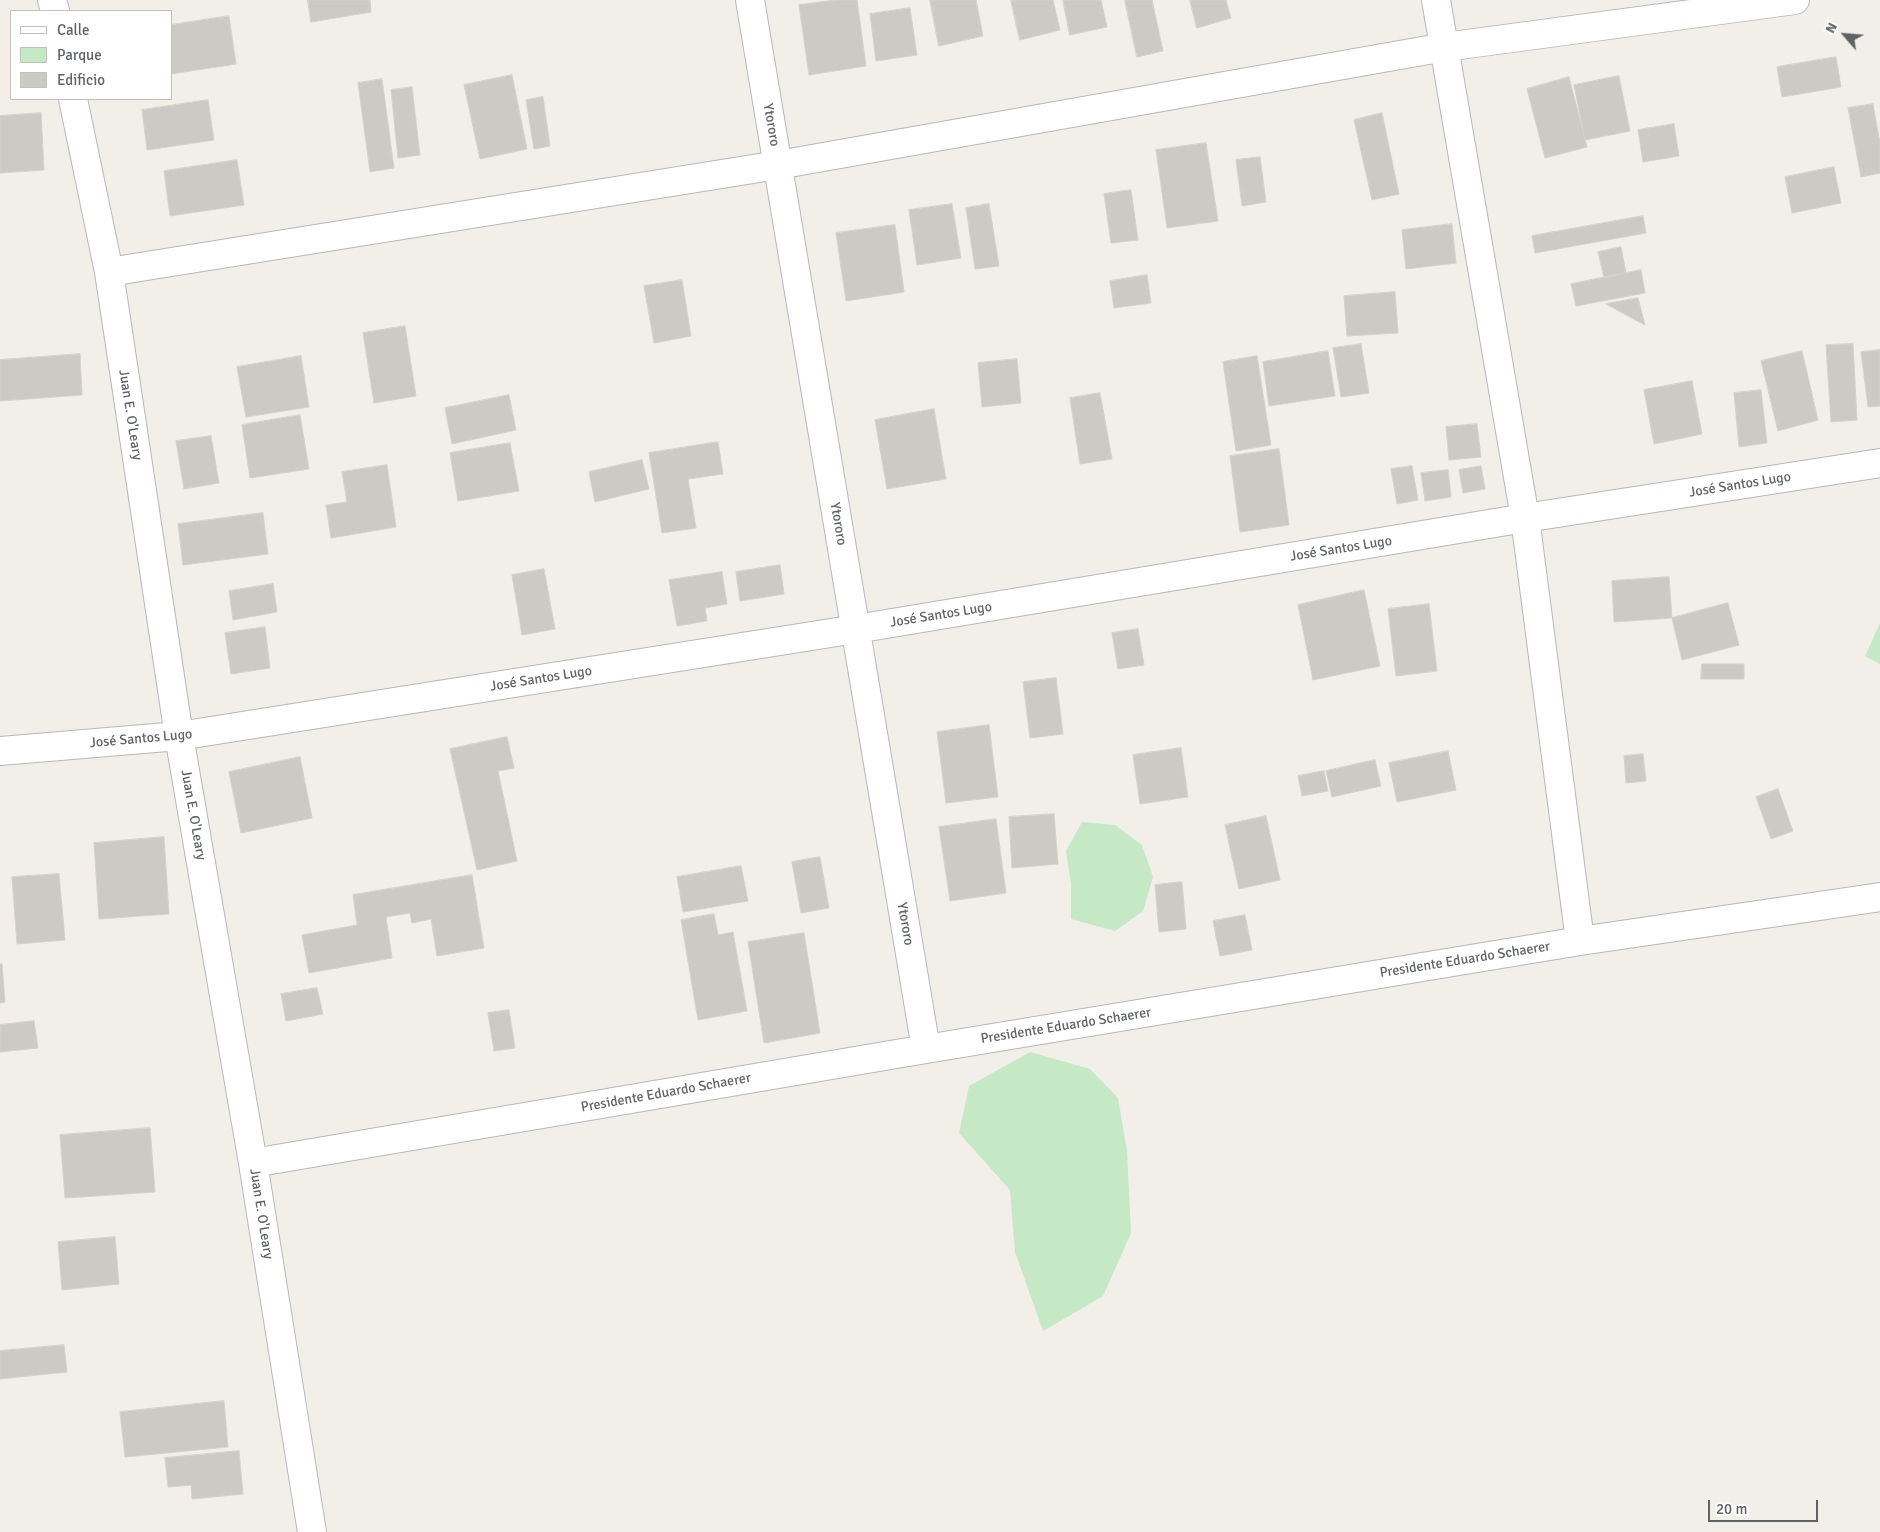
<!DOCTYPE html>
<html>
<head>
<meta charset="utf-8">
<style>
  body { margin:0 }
  #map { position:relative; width:1880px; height:1532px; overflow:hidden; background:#f1efe8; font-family:Signika,sans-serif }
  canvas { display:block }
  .legend { position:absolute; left:10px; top:10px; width:162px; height:90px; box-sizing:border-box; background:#fff; border:1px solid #bfc1c3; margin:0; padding:6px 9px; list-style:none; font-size:15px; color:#5f6368 }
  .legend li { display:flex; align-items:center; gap:10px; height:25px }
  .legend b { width:25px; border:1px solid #bfc1c3 }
  .north { position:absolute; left:1820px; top:10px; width:50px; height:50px; -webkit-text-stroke:4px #fff; paint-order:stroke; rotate:297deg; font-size:14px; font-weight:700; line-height:20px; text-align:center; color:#5f6368 }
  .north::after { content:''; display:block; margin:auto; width:18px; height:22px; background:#5f6368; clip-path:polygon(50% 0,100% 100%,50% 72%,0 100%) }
  .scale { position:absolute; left:1708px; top:1500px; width:110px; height:22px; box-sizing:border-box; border:2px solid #5f6368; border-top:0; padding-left:6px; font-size:15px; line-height:18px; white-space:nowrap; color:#5f6368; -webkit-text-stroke:4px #fff; paint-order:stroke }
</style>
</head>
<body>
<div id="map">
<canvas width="1880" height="1532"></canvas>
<ul class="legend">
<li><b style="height:6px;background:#fff"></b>Calle</li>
<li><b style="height:14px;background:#c5e8c5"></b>Parque</li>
<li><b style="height:14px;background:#cccac5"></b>Edificio</li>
</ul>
<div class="north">N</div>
<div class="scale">20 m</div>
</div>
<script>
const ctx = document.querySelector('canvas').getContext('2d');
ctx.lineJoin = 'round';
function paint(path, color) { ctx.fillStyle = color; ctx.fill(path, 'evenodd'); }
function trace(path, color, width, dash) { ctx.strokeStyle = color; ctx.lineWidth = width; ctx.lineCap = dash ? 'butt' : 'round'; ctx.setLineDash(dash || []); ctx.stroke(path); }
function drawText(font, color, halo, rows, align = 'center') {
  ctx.font = font + ' Signika,sans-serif'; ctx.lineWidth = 5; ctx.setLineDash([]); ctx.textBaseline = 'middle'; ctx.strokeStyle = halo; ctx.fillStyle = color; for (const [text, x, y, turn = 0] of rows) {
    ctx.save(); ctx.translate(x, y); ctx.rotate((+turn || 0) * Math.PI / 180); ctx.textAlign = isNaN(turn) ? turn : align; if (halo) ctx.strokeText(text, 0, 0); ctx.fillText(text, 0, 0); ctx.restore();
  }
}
const green = new Path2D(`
  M1880,623V664L1865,656Z
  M1082,822L1115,825L1142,845L1153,877L1143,911L1115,931L1071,919V884L1066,851Z
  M1030,1052L1090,1069L1118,1098L1127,1151L1131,1233L1103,1296L1043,1331L1015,1252L1010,1190L959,1133L969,1086Z`);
const building = new Path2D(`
  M308,0H370L371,12L311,22Z
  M836,0H857L866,66L809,75L799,5Z
  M930,0H976L983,36L939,46Z
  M1011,0H1053L1060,30L1020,40Z
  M1063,0H1101L1107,27L1070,35Z
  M1125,0H1152L1163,51L1137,57Z
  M1190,0H1226L1231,18L1197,28Z
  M910,8L917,55L876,61L870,14Z
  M229,16L236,64L171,74V25Z
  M1836,57L1841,87L1782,97L1777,67Z
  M512,75L527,149L480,159L464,85Z
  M1619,76L1630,131L1585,140L1574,85Z
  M1569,77L1587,147L1545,158L1527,89Z
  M382,79L394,168L370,172L358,83Z
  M412,87L420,155L398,158L391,90Z
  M543,97L550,146L534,149L526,100Z
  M208,100L214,140L147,150L142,110Z
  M1873,104L1880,143V173L1861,177L1848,108Z
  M41,113L44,170L0,173V116Z
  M1382,113L1399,194L1372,200L1354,120Z
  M1674,124L1679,156L1643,162L1638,130Z
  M1206,143L1218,221L1167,228L1156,150Z
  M1260,157L1266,202L1242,206L1236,160Z
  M237,160L244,205L170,216L164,171Z
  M1834,167L1841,203L1792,213L1785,177Z
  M1131,190L1138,240L1111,243L1104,194Z
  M952,204L961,258L917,265L909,210Z
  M989,204L999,266L975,269L966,208Z
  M1643,216L1646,233L1535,253L1532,236Z
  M1452,224L1456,263L1406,269L1402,230Z
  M895,225L904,292L846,301L836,233Z
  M1621,247L1626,273L1604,278L1598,252Z
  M1641,270L1645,293L1576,306L1571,284Z
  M1147,275L1151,303L1114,308L1110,281Z
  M682,280L691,336L654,343L644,286Z
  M1395,292L1398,333L1347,336L1344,296Z
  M1638,298L1645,325L1606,304Z
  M405,326L416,396L374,403L363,333Z
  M1361,344L1369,393L1341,397L1333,348Z
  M1853,344L1857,420L1831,422L1826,345Z
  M1880,350V406L1868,407L1861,352Z
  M1328,351L1335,396L1269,406L1263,362Z
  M1802,351L1818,420L1778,431L1761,361Z
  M80,354L82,395L0,401V360Z
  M301,356L309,407L246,417L237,367Z
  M1257,356L1271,445L1236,451L1223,362Z
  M1017,359L1021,403L982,407L978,363Z
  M1692,381L1702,434L1654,444L1644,390Z
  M1761,390L1767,443L1739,447L1734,393Z
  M1100,393L1112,459L1080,464L1070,398Z
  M509,395L516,430L452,444L445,408Z
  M934,409L946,479L887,489L875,420Z
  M300,415L309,469L250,478L242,425Z
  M1477,424L1481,457L1449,460L1446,427Z
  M211,436L219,483L184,489L176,441Z
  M718,442L723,474L688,479L696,528L662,533L649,453Z
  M510,443L519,491L458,501L450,453Z
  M1279,449L1289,525L1240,532L1230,456Z
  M642,460L649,489L595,502L589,472Z
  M387,465L396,527L331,538L326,505L347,502L342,472Z
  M1412,466L1418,500L1397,504L1391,469Z
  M1481,466L1485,489L1463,493L1459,470Z
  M1448,470L1451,497L1425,501L1421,473Z
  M263,513L268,554L183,565L178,524Z
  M780,565L784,594L740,601L736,572Z
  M544,569L555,629L522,635L512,575Z
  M722,572L727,604L705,608L707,621L677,626L669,580Z
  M1669,577L1672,618L1614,622L1612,581Z
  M273,584L277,612L233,620L229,591Z
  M1364,590L1380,666L1313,680L1298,605Z
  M1728,603L1739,645L1682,660L1672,618Z
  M1429,604L1437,671L1396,676L1388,609Z
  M265,627L270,668L231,674L225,633Z
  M1138,629L1144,665L1118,669L1112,633Z
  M1702,664H1744V679H1701Z
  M1056,678L1063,734L1030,738L1023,682Z
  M989,725L998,797L946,803L937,732Z
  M507,737L514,768L498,771L517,861L477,870L450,749Z
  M1181,748L1188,797L1140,804L1133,755Z
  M1448,751L1456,790L1397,802L1389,763Z
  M1643,754L1646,781L1626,783L1624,756Z
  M300,757L312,818L241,833L229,772Z
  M1375,760L1381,786L1332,797L1326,771Z
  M1324,771L1328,791L1302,796L1298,776Z
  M1778,789L1793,831L1771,839L1756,797Z
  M1054,814L1058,864L1012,868L1009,817Z
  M1266,816L1280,880L1239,889L1225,825Z
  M996,819L1006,893L950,901L939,827Z
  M164,837L169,914L99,919L94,843Z
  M820,857L829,908L801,913L792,862Z
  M741,866L748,901L683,912L677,877Z
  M59,874L65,940L17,944L12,877Z
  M472,875L484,948L437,956L431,919L412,923L410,913L386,917L392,958L309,973L302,935L357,925L353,895Z
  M1182,882L1186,929L1159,932L1155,885Z
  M714,914L718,935L733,932L747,1011L698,1020L681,920Z
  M1245,915L1252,950L1220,956L1213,921Z
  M804,933L820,1033L764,1043L748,942Z
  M0,964H2L5,1002L0,1003Z
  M317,988L323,1014L286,1021L281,994Z
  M509,1010L515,1048L494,1051L488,1013Z
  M34,1021L38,1048L0,1052V1025Z
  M150,1128L155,1192L65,1198L60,1135Z
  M115,1237L119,1284L62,1290L58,1242Z
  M64,1345L67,1372L0,1379V1351Z
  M224,1401L228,1447L125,1457L120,1412Z
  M239,1451L243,1494L192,1499L191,1485L168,1487L165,1458Z`);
const street = new Path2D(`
  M52,0L55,11
  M750,0L926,1049
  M1436,0L1525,518L1580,941
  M73,99L109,272L179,736L253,1163L312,1532
  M109,272L778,165L1445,47L1795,0
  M0,751L179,736L856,629L1525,518L1880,463
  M253,1163L926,1049L1580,941L1880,897`);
const streetNames = [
  ["Ytororo",771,125,80],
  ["Juan E. O'Leary",130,415,81],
  ["José Santos Lugo",1740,485,-9],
  ["Ytororo",838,524,80],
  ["José Santos Lugo",1341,549,-9],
  ["José Santos Lugo",941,615,-9],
  ["José Santos Lugo",541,679,-9],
  ["José Santos Lugo",141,739,-5],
  ["Juan E. O'Leary",193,815,80],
  ["Ytororo",905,924,80],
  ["Presidente Eduardo Schaerer",1465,960,-9],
  ["Presidente Eduardo Schaerer",1066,1026,-9],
  ["Presidente Eduardo Schaerer",666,1093,-10],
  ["Juan E. O'Leary",261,1214,81]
];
paint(green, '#c5e8c5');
paint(building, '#cccac5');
trace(building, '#d6d1c6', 1);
trace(street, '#b5b8bc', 30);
trace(street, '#fff', 28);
drawText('14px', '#5f6368', '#fff', streetNames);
</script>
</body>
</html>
